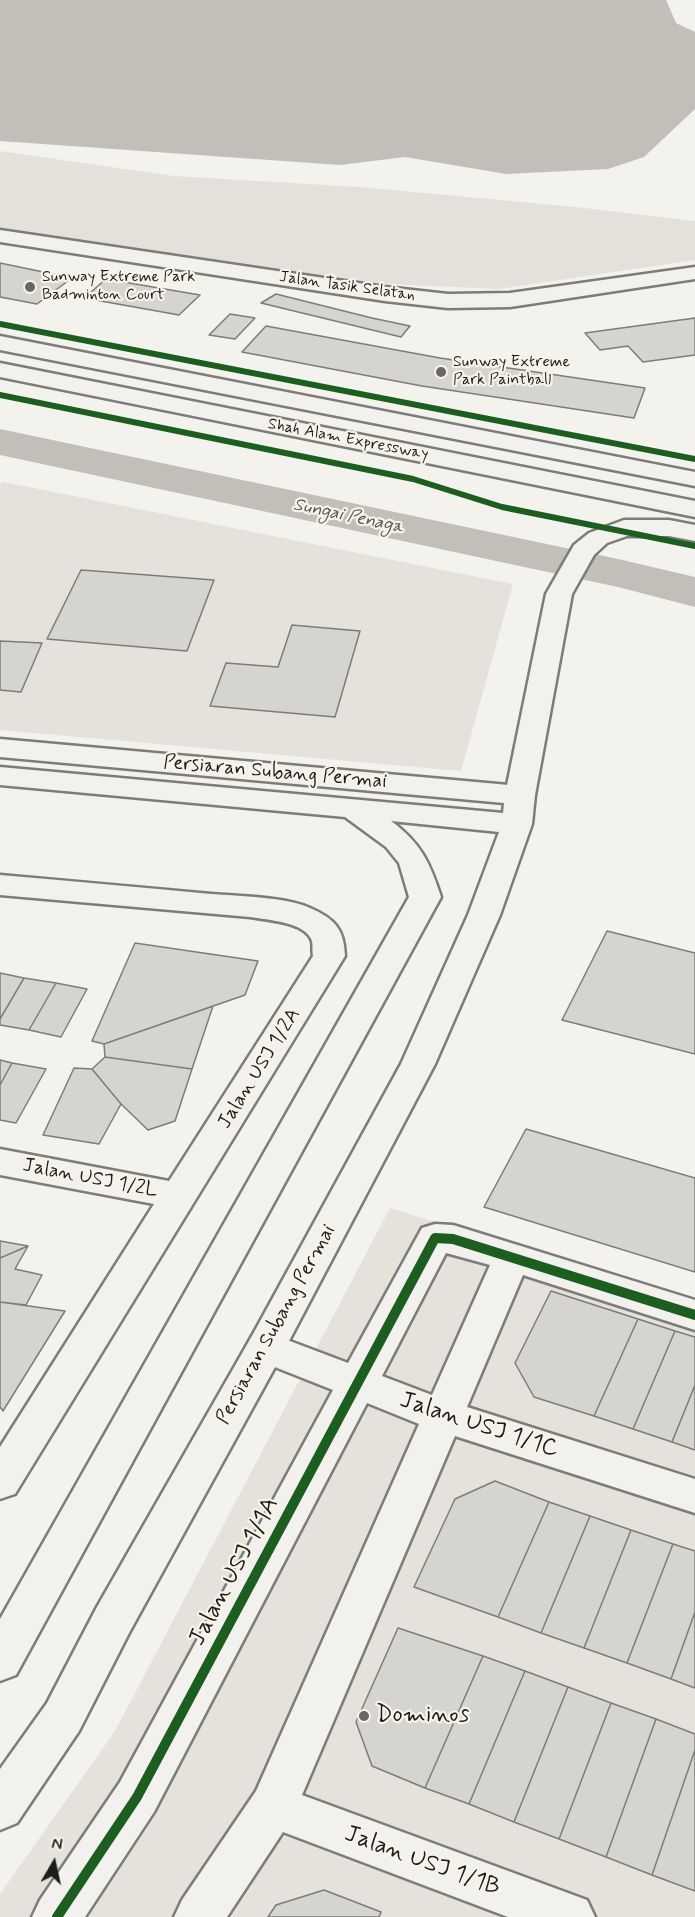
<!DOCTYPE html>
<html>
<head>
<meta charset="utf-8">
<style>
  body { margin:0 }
  #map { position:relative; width:695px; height:1917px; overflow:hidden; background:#f4f2ec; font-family:Mynerve,sans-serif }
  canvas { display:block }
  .north { position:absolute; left:24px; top:1833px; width:60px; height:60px; -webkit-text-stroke:4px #f7f3e8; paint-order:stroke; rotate:9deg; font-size:16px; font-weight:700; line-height:24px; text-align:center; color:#1c1c1c }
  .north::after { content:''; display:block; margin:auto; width:21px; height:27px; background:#1c1c1c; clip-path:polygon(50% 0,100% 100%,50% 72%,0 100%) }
</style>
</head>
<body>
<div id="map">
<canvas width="695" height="1917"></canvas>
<div class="north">N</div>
</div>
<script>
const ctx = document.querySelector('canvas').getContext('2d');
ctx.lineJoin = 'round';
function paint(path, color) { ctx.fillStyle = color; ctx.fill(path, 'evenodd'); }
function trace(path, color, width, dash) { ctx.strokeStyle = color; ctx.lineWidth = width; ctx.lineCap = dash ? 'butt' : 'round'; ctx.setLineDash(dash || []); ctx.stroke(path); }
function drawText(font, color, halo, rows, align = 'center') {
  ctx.font = font + ' Mynerve,sans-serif'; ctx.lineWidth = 4.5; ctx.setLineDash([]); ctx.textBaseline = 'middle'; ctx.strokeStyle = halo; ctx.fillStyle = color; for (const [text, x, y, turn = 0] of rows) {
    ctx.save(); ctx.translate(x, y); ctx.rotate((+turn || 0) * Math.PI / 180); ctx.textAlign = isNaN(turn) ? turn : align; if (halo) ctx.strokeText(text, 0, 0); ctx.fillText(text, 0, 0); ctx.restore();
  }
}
const built = new Path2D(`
  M4,482L513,584L461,771L0,730V484Z
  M390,1208L695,1303V1917H0V1894L115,1731Z`);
const green = new Path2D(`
  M0,151L174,176L359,187L576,207L695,221V260L499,289L384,284L0,228Z`);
const water = new Path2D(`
  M0,0H666L676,23L695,32V109L644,157L608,169L506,174L405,157L340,165L0,141Z`);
const river = new Path2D(`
  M0,429L618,559L695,577V607L618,587L0,455Z`);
const building = new Path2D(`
  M0,263L72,278L37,304L0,297Z
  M106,279L200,295L179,315L84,298Z
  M276,294L372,318L410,326L401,337L261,303Z
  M230,314L255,318L235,339L209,335Z
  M695,318V355L643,362L628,346L600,350L585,333Z
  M266,326L440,358L645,388L634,418L422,386L242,352Z
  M81,570L214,580L187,651L47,639Z
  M292,625L360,631L335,717L210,706L226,663L278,667Z
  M0,641L42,643L21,692L0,690Z
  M607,931L695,953V1054L562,1020Z
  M135,943L258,961L245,995L104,1044L92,1041Z
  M0,973L24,978L0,1019Z
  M24,978L56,983L29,1030L0,1025V1019Z
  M56,983L87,989L61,1037L29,1030Z
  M213,1006L192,1069L105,1057L104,1044Z
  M105,1057L192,1069L175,1121L148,1130L121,1104L92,1069Z
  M0,1060L12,1063L0,1085Z
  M12,1063L46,1069L16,1123L0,1120V1085Z
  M74,1068L92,1069L121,1104L99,1144L43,1135Z
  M526,1129L695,1178V1272L484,1207Z
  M0,1241L28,1246L0,1258Z
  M28,1246L15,1269L42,1275L26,1305L0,1302V1258Z
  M551,1291L638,1319L594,1416L534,1397L515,1363Z
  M0,1302L65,1311L3,1411L0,1407Z
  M638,1319L675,1331L633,1429L594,1416Z
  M675,1331L695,1337V1385L672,1442L633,1429Z
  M695,1385V1450L672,1442Z
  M495,1481L549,1502L498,1617L414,1587L455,1499Z
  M549,1502L590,1516L541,1633L498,1617Z
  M590,1516L631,1530L584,1648L541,1633Z
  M631,1530L673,1544L627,1663L584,1648Z
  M673,1544L695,1551V1612L671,1679L627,1663Z
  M695,1612V1688L671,1679Z
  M398,1628L483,1656L425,1788L372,1766L356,1722Z
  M483,1656L525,1671L469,1804L425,1788Z
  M525,1671L568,1687L514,1822L469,1804Z
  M568,1687L611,1703L559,1839L514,1822Z
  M611,1703L656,1719L606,1857L559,1839Z
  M656,1719L695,1734V1750L652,1875L606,1857Z
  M695,1750V1891L652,1875Z
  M324,1890L381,1912L379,1917H268L276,1905Z`);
const minor = new Path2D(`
  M0,230L385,287L448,294L510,293L695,267V279L510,307L448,308L385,301L0,242Z
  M0,875C70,881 140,887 211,894C238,896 287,897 310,908C335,919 344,929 345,956L15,1494L0,1499V1447L154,1204L0,1175V1149L169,1181L313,956C312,952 313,945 312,941C306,922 267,920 250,917L0,895Z
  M435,1224L453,1225L695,1300V1330L523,1275L467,1407L695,1479V1513L455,1436L302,1795L587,1900L595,1917H508L283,1832L227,1917H174L182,1900L256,1791L419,1424L367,1403L154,1812L85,1917H32L40,1900L120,1782L333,1390L252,1358L246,1347L252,1336L266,1332L348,1363L422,1228ZM446,1253L490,1265L432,1395L382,1376Z`);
const secondary = new Path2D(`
  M0,739L520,786L531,789L535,795L532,824L500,915L435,1064L280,1358L129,1633L79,1731L17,1823L0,1830V1769L47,1703L97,1607L252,1336L401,1064L468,915L499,832L391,821C421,843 430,863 441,897L16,1675L0,1681V1619L409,897L399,863L386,847L345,817L0,785V767L503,813L504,803L0,757Z`);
const motorway = new Path2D(`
  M0,336L695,472V486L0,350Z
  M0,363L695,501V517L0,377Z
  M624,520H669L695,525V541L669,536H627L607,543L594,555L572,594L535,795L531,801L520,804L509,801L505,795L546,594L574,545L589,533Z`);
const cyclewayFar1 = new Path2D(`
  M0,324L695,459
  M0,395L413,479L502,507L695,546`);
const cycleway = new Path2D(`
  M57,1917L137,1797L435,1238L453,1239L695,1315`);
const markers = [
  [30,287,6,"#686765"],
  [441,372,6,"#686765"],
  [364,1716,6,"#686765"]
];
const farPoinames = [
  ["Sunway Extreme Park",42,278],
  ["Badminton Court",42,296],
  ["Sunway Extreme",453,363],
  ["Park Paintball",453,381]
];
const farStreetnames = [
  ["Jalan Tasik Selatan",347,287,8],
  ["Shah Alam Expressway",348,440,11]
];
const farWaternames = [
  ["Sungai Penaga",348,517,12]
];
const streetNames = [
  ["Persiaran Subang Permai",275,773,5],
  ["Jalan USJ 1/2A",260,1069,-58],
  ["Jalan USJ 1/2L",90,1179,11],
  ["Persiaran Subang Permai",277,1325,-61]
];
const nearStreetnames = [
  ["Jalan USJ 1/1C",479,1426,18],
  ["Jalan USJ 1/1A",235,1572,-62],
  ["Jalan USJ 1/1B",422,1862,20]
];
const nearPoinames = [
  ["Dominos",376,1716]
];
paint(built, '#e4e2da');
paint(green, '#e4e1da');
paint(water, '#c2bfb8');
paint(river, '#c2bfb8');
paint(building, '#d5d4d0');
trace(building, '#7d7c7a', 1.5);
trace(minor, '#7d7c7a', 5);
trace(secondary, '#7d7c7a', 5);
trace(motorway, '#7d7c7a', 5);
paint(minor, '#f2f1ed');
paint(secondary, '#f2f1ed');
paint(motorway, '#f2f1ed');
trace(cyclewayFar1, '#1b5e20', 6);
trace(cycleway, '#1b5e20', 10);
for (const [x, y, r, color] of markers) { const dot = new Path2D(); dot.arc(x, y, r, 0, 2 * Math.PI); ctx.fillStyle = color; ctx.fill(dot); trace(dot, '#f7f3e8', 2); }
drawText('16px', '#1c1c1c', '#f7f3e8', farPoinames, 'left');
drawText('16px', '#1c1c1c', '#f7f3e8', farStreetnames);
drawText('italic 18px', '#565452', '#f7f3e8', farWaternames);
drawText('20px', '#1c1c1c', '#f7f3e8', streetNames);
drawText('24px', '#1c1c1c', '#f7f3e8', nearStreetnames);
drawText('24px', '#1c1c1c', '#f7f3e8', nearPoinames, 'left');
</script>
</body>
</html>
